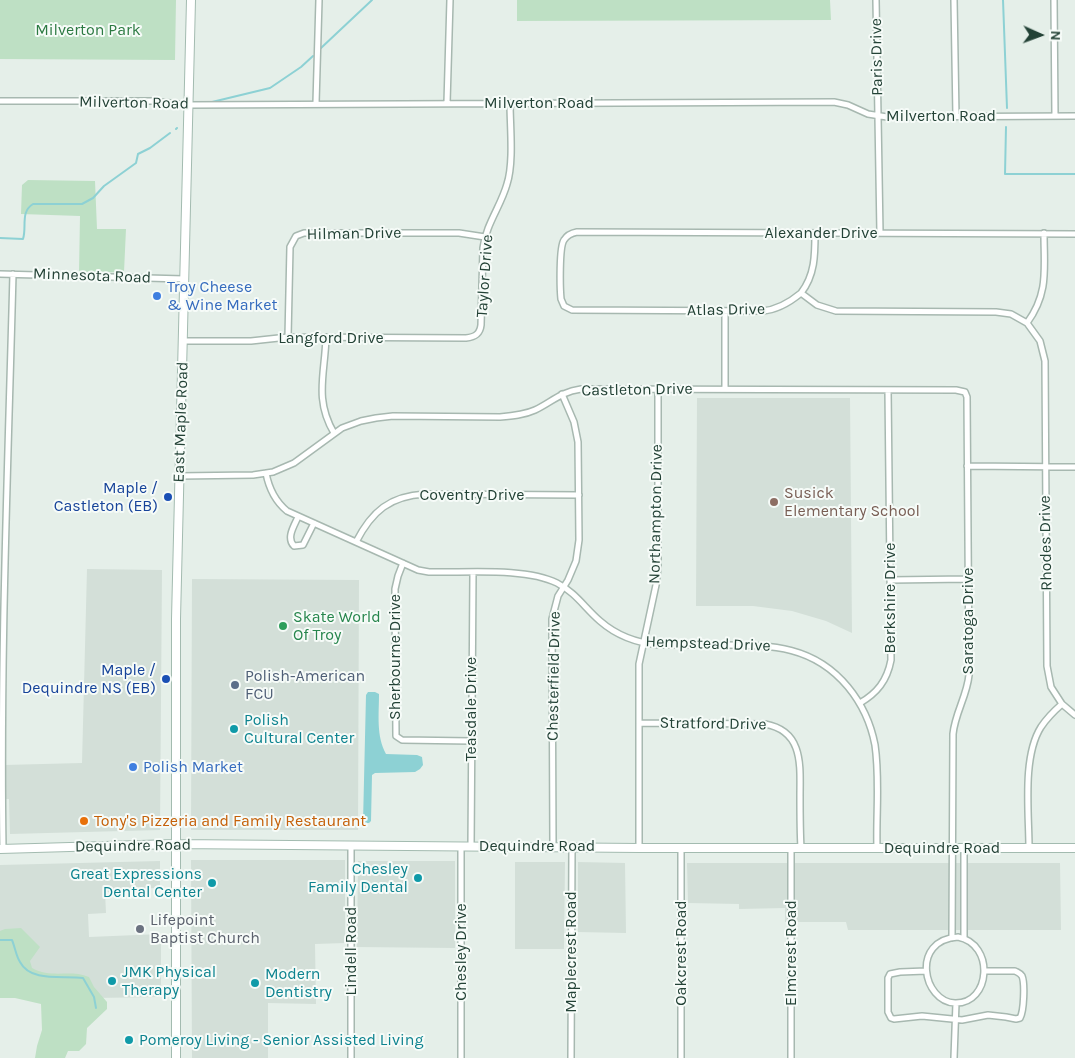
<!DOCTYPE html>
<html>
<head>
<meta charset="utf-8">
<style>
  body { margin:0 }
  #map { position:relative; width:1075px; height:1058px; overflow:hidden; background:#e5efe9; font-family:Karla,sans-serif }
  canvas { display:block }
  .north { position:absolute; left:1015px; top:10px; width:50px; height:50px; -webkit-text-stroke:4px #f6fbf8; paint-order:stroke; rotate:92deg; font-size:14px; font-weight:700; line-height:20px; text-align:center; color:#234236 }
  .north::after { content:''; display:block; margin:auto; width:18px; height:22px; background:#234236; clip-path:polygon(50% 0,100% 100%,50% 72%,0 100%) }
</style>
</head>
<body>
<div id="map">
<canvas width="1075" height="1058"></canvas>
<div class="north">N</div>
</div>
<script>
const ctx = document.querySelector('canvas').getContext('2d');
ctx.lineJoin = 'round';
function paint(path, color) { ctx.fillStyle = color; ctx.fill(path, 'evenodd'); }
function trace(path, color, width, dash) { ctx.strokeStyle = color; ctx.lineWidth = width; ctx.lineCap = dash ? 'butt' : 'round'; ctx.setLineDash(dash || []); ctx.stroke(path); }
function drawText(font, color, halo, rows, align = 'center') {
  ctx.font = font + ' Karla,sans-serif'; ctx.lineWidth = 4; ctx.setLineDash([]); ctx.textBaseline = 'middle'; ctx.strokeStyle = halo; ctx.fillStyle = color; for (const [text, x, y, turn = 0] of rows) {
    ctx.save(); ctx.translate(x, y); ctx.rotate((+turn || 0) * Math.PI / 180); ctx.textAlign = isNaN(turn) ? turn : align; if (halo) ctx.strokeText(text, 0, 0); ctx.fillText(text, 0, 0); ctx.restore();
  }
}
const built = new Path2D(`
  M697,398H850L852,633L826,621L792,611L753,606H696Z
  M87,569L162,570L160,830L10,834L9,799H5L4,765L82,763Z
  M192,579L359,580L358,830H191Z
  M191,860H345V943L315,944L316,1004L268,1003V1058H192Z
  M160,861V888L120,889V892H105L106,913L88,914L89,937L161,934V997L26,999L0,942V865Z
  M358,861H455V948L357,947Z
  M515,862H565L564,949H515Z
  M578,862L625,863L626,933L578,932Z
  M687,863H1060L1061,930H848L846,922H785V908L739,909V904L688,903Z`);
const green = new Path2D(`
  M0,0H176L175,60L0,59Z
  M517,0H830L831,20L517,21Z
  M28,180L95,181L97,229H126L124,272L79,273L80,216L21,214L22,185Z
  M21,928L40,947L30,961L32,968C52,979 70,969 89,977L94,987L107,1002V1009L87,1028L86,1044L79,1051H68L65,1058H35L37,1046L42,1030L41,1004L15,998H0V931L5,929Z`);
const water = new Path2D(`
  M368,692H375L379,694C379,714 376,736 386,754L417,755L422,757L423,765L420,769L415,772L375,773L372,775L371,821L369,823H363L366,695Z`);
const stream = new Path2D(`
  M1003,0L1007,108
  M321,48L372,0
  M212,102L270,88L301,67L313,56
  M1006,127L1005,174H1075
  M176,129L177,128
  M0,238L23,239C27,227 20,212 33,204H82L93,198L104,186L136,163L138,154L150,148L170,133
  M0,940H12C15,947 16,956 20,962C31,983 64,975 83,978L94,997L96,1008`);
const minor = new Path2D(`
  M876,0L880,233
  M954,0L956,116
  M1054,0L1055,116
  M0,101H152L188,105L834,102L848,105L868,114L887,117L1075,116
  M316,103L319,0
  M447,103L450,0
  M0,274L184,279
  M801,293C815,275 815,255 815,233
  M1027,323L1011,314L996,312L836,311L817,305L801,293C789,303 777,310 762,311L572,310L564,306L561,299C560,289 559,247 564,240C567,235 572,233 577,232L1075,234
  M288,337L290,247L296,236L304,233H459L485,237
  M326,337C325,374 314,399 334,433
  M183,341H251L288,337L466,338C475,337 480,334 481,325L483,248C486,224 501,206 507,184C514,162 510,126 510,103
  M725,389V311
  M967,466L1075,467
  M266,473C269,489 275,501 287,511L418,570L429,572C465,573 525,567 557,583C576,593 584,607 600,621C616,635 637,643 659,645C680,645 702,645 724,645C773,645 814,646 848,687C862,704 871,724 875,745C880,779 876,814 877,848
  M179,476L253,475L273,472L294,463L342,428L361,421L376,418L393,416L500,417C512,416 524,415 535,410C552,402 560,392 581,389L956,390L965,392L967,397L969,675C967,696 955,713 953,734L952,938
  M298,517C294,526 286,538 294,546L303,545L314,523
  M356,542C372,511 390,496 425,494L579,495
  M403,563L398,576L395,589L396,736L402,740L471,741
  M890,580L968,579
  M860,703C877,693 887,681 891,660L888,390
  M1062,704L1075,715
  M639,723L765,724C804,731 800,766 800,796C800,814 800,831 801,848
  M471,846L473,573
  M553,846L552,619L558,596L568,580L576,561L579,540L578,442L574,422L562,394
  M639,848V664L656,585L658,567V389
  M964,848V938
  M1029,848C1029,813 1022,757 1041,727C1047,718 1054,711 1062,704L1051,687L1047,666L1045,361L1040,341L1027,323C1049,293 1044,269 1044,233
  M3,849C0,658 8,466 13,274
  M958,937C995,944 991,1004 955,1003C923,1002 910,940 958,937Z
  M926,971L900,972L890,974L888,978V1012L891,1018L894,1019L922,1016L962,1020L988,1015L1006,1017L1016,1019L1020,1018C1024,1011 1025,983 1022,976C1020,973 1019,973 1015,971H984
  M351,1058V845
  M461,1058V846
  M571,1058L572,847
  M681,1058V848
  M791,1058V848
  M954,1058L956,1003`);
const secondary = new Path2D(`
  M0,849L175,844L639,848H1075
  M176,1058V619L191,0`);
const markers = [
  [157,296,5,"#3f7fe0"],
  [168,497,5,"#1a4fb4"],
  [774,502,5,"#8d6e63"],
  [283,626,5,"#2e9e5b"],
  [166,679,5,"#1a4fb4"],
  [235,685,5,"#5c6f8a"],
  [234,729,5,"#0f9aa8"],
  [133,767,5,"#3f7fe0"],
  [84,821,5,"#e8710a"],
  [418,878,5,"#0f9aa8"],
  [212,883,5,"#0f9aa8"],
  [140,929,5,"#6b7280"],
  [112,981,5,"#0f9aa8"],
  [255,983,5,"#0f9aa8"],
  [129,1040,5,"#0f9aa8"]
];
const parkNames = [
  ["Milverton Park",88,30]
];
const streetNames = [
  ["Paris Drive",877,57,-91],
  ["Milverton Road",134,103,1],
  ["Milverton Road",539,103],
  ["Milverton Road",941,116],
  ["Alexander Drive",821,233],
  ["Hilman Drive",354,234,-1],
  ["Minnesota Road",92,276,2],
  ["Taylor Drive",485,276,-86],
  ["Atlas Drive",726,310,-1],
  ["Langford Drive",331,338],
  ["Castleton Drive",637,390,-1],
  ["East Maple Road",181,422,-88],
  ["Coventry Drive",472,495],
  ["Northampton Drive",656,514,-89],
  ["Rhodes Drive",1046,543,-91],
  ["Berkshire Drive",890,598,-90],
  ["Saratoga Drive",968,621,-90],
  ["Hempstead Drive",708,644,2],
  ["Sherbourne Drive",395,657,-90],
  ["Chesterfield Drive",554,676,-89],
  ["Teasdale Drive",471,709,-90],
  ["Stratford Drive",713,724,1],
  ["Dequindre Road",133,846,-1],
  ["Dequindre Road",537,846],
  ["Dequindre Road",942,848],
  ["Lindell Road",351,951,-90],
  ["Chesley Drive",461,952,-90],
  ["Maplecrest Road",571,952,-90],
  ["Oakcrest Road",681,953,-90],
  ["Elmcrest Road",791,953,-90]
];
const shopNames = [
  ["Troy Cheese",167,287],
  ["& Wine Market",167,305],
  ["Polish Market",143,767]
];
const transitNames = [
  ["Maple /",158,488],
  ["Castleton (EB)",158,506],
  ["Maple /",156,670],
  ["Dequindre NS (EB)",156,688]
];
const educationNames = [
  ["Susick",784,493],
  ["Elementary School",784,511]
];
const leisureNames = [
  ["Skate World",293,617],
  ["Of Troy",293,635]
];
const serviceNames = [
  ["Polish-American",245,676],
  ["FCU",245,694]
];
const cultureNames = [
  ["Polish",244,720],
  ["Cultural Center",244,738],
  ["Chesley",408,869,"right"],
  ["Family Dental",408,887,"right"],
  ["Great Expressions",202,874,"right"],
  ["Dental Center",202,892,"right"],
  ["JMK Physical",122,972],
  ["Therapy",122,990],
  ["Modern",265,974],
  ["Dentistry",265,992],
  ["Pomeroy Living - Senior Assisted Living",139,1040]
];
const foodNames = [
  ["Tony's Pizzeria and Family Restaurant",94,821]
];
const worshipNames = [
  ["Lifepoint",150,920],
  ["Baptist Church",150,938]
];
paint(built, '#d3dfd8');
paint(green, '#bee0c4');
paint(water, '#8dd1d4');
trace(stream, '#8dd1d4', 2);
trace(minor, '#a7b8b0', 8);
trace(secondary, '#a3bbb0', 10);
trace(minor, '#fff', 5);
trace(secondary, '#fff', 8);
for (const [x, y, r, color] of markers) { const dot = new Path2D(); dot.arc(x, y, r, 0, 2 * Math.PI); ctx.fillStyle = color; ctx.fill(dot); trace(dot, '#f6fbf8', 2); }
drawText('16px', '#2c7a42', '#f6fbf8', parkNames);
drawText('16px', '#234236', '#f6fbf8', streetNames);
drawText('16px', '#366cbe', '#f6fbf8', shopNames, 'left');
drawText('16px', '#164399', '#f6fbf8', transitNames, 'right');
drawText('16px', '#785e54', '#f6fbf8', educationNames, 'left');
drawText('16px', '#27864d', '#f6fbf8', leisureNames, 'left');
drawText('16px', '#4e5e75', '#f6fbf8', serviceNames, 'left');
drawText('16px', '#0d838f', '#f6fbf8', cultureNames, 'left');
drawText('16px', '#c56008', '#f6fbf8', foodNames, 'left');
drawText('16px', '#5b616d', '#f6fbf8', worshipNames, 'left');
</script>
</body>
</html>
